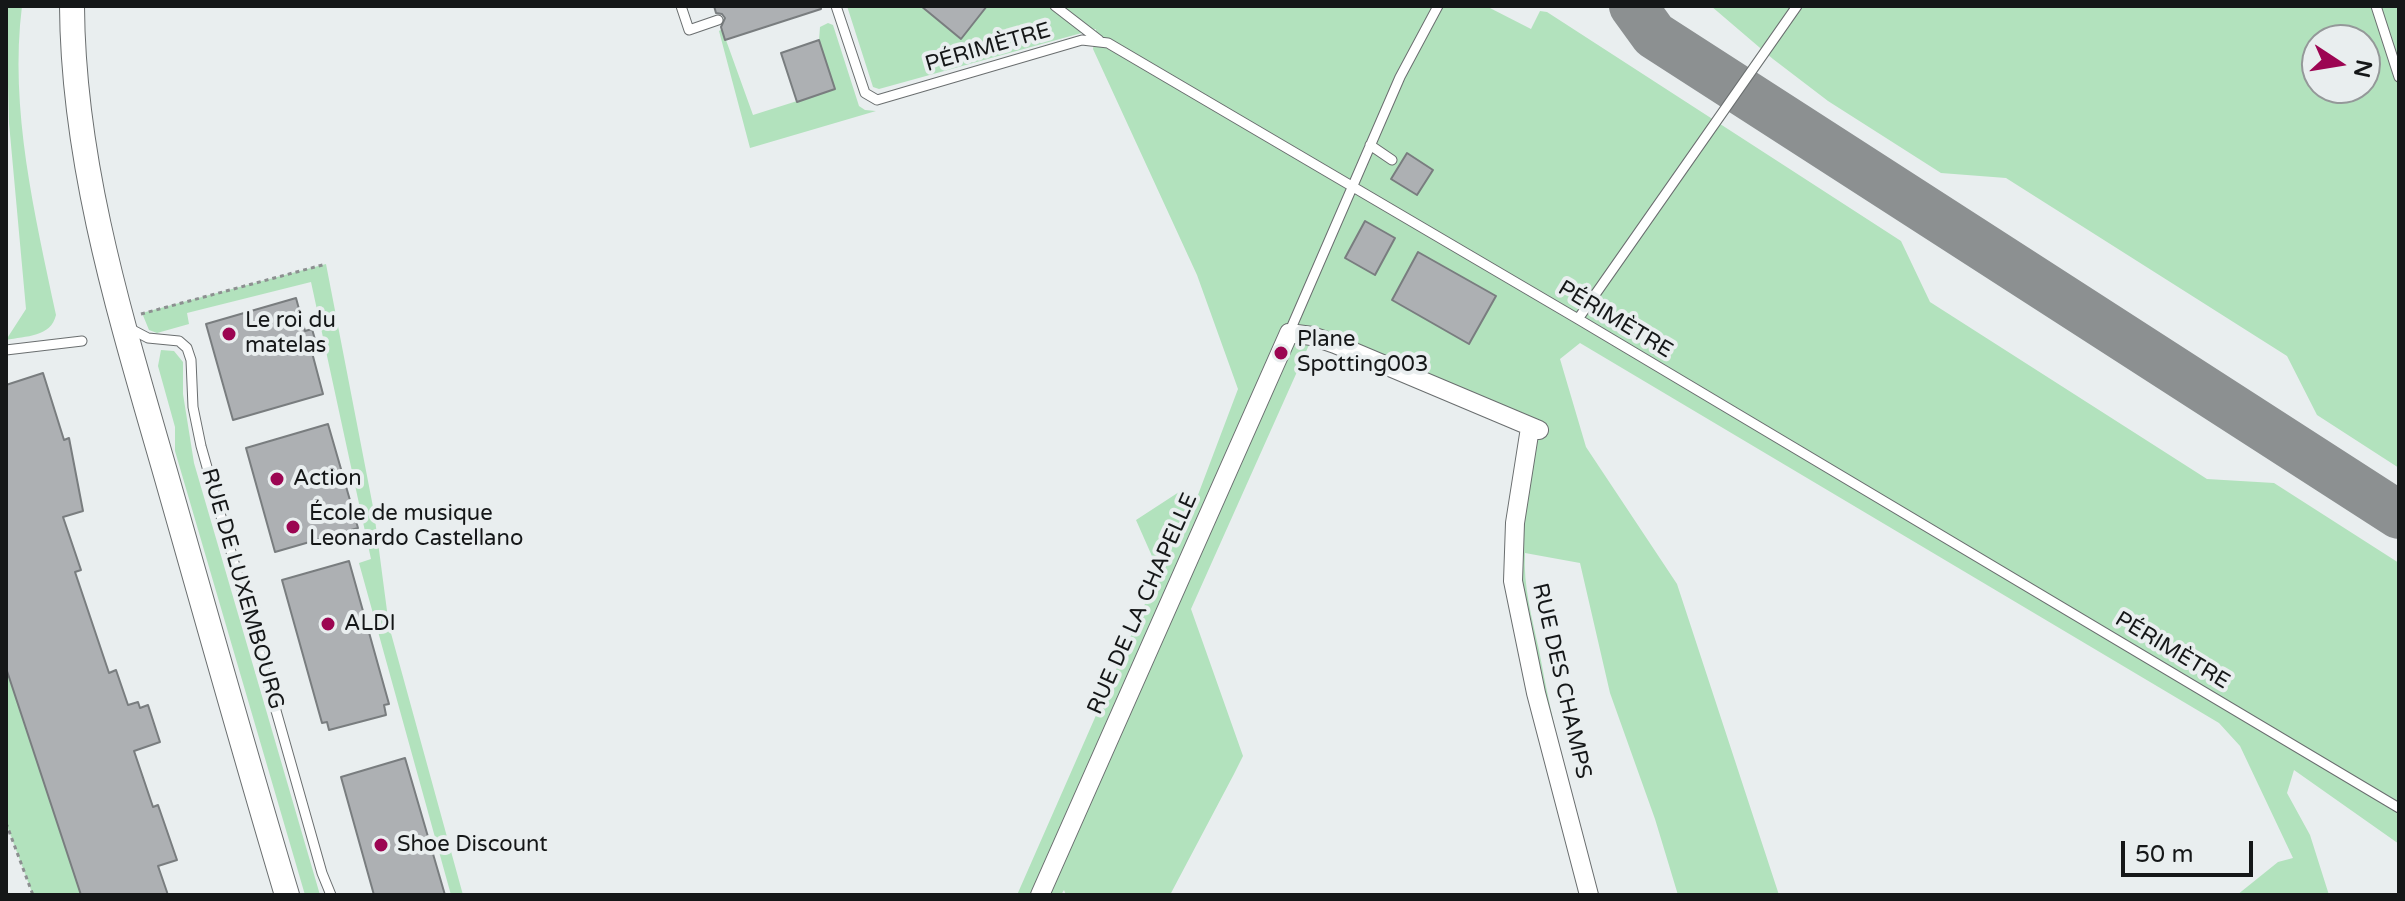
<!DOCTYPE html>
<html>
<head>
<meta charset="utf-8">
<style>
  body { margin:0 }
  #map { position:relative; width:2405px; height:901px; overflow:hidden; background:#e9eeef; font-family:"Varela Round",sans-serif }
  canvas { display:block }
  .frame { position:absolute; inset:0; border:8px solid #151718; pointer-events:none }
  .north { position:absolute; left:2301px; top:24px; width:80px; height:80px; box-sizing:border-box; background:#e9eeef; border:2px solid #949899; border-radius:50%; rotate:102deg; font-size:22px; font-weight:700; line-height:32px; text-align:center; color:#151718 }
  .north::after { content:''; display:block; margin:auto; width:28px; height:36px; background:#9c0552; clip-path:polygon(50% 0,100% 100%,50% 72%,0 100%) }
  .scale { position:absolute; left:2121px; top:841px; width:132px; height:36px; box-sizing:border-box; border:4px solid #151718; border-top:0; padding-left:10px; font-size:24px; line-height:28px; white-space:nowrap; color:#151718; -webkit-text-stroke:6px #e9eeef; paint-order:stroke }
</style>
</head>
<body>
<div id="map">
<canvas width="2405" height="901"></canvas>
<div class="frame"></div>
<div class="north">N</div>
<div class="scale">50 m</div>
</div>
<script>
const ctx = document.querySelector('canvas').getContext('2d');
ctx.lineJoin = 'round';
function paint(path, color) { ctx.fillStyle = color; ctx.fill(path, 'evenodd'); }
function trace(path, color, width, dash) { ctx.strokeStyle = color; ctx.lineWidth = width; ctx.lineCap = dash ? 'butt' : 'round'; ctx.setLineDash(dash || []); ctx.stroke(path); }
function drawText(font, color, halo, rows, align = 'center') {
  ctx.font = font + ' "Varela Round",sans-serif'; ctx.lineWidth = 8; ctx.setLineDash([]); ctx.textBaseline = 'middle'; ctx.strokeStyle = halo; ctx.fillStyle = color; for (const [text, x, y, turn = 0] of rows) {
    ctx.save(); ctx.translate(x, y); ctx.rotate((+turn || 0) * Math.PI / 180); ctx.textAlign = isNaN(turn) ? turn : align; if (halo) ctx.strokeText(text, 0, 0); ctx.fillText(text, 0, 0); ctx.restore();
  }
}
const green = new Path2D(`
  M6,6H22C9,109 35,215 56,315C51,337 26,336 6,340L26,309L9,123Z
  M847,6H1486L1531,29L1540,11L1547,12L1901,241L1930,302L2207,479L2274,483L2399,563V844L2294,770L2287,793L2310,835L2329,895H2237L2278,862L2293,858L2240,746L2219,723L1580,343L1560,359L1586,447L1677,584L1779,895H1678L1655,819L1610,693L1580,563L1525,553C1523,585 1532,618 1539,650C1554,733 1575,814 1598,895H1593L1545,710L1519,582L1520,539L1533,450L1517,414L1317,327L1191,609L1243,756L1234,774L1170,895H1066L1064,890L1061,895H1017L1159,572L1136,520L1179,492L1190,516L1238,389L1197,275L1093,49L1096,29L879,89L873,87Z
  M1711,6H2399V468L2317,415L2287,356L2006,178L1941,173L1828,101L1773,59ZM2317,40H2365V88H2317Z
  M828,23L833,25L859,106L865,110L876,111L750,148L719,31L722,29L753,115L835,89L819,40L820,27Z
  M326,264L374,512L389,626L463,895H451L359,563L371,559L311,282L187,313L189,324L157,333L149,330L142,313Z
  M161,350L174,351L183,362V394L194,463L320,895H305L175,451V427L158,366Z
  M6,668L81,895H33L6,823Z`);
const taxiway = new Path2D(`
  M1633,6L1654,35L2399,515`);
const building = new Path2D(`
  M714,6H821V9L725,40L721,27L725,18L722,14L716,13Z
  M921,6H987L961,39Z
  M819,40L835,89L797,102L781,53Z
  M1407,153L1433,170L1417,195L1391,179Z
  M1365,221L1395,238L1375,275L1345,258Z
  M1418,252L1496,296L1469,344L1392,300Z
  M296,298L305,331L312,329L316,343L310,345L323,394L233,420L206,324Z
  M43,373L64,440L69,438L83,511L63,517L81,570L75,572L109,673L116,670L128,705L138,702L140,708L148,705L160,742L134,751L153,807L158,805L177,860L158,866L168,895H81L6,668V385Z
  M328,424L358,528L275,552L246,448Z
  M349,561L389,704L384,705L386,715L329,730L327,722L322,723L282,580Z
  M405,758L445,895H374L341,777Z`);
const path = new Path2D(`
  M141,314L326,264
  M6,823L33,895`);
const service = new Path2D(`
  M681,6L689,30L718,20
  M836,6L865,93L877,100L1082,40L1108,43L1578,319L2399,808
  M1055,6L1099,40
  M2376,6L2399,77
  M1370,145L1392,160
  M1578,319L1797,6
  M127,327L148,338L179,341L187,348L191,360L193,407L201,446L322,873L331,895
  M1289,333L1400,77L1438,6
  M6,350L82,341`);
const minor = new Path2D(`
  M1530,428L1515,523L1513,581L1536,693L1589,895
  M1040,895L1289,333L1312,336L1335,344L1539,430`);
const secondary = new Path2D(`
  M72,6C73,167 122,322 166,475C206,615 245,755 287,895`);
const markers = [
  [229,334,8,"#9c0552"],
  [1281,353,8,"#9c0552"],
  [277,479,8,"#9c0552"],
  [293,527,8,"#9c0552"],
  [328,624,8,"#9c0552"],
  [381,845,8,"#9c0552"]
];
const streetNames = [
  ["PÉRIMÈTRE",988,48,-16],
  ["PÉRIMÈTRE",1615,320,31],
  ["RUE DE LUXEMBOURG",242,589,74],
  ["RUE DE LA CHAPELLE",1143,604,-66],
  ["PÉRIMÈTRE",2172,651,31],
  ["RUE DES CHAMPS",1561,681,77]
];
const poiNames = [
  ["Le roi du",245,321],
  ["matelas",245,346],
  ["Plane",1297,340],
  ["Spotting003",1297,365],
  ["Action",293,479],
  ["École de musique",309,514],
  ["Leonardo Castellano",309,539],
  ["ALDI",344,624],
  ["Shoe Discount",397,845]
];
paint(green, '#b2e2bd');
trace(taxiway, '#8c9091', 48);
paint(building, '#adb0b3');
trace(building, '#797d7f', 2);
trace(service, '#6a6e6f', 11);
trace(minor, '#6a6e6f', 20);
trace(secondary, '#6a6e6f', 26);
trace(path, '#8c8f90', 3, [4, 4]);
trace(service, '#fff', 9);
trace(minor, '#fff', 18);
trace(secondary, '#fff', 24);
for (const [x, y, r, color] of markers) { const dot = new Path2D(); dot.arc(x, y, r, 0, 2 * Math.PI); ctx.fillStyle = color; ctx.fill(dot); trace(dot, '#e9eeef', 3); }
drawText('22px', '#151718', '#e9eeef', streetNames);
drawText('22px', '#151718', '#e9eeef', poiNames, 'left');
</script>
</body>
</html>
